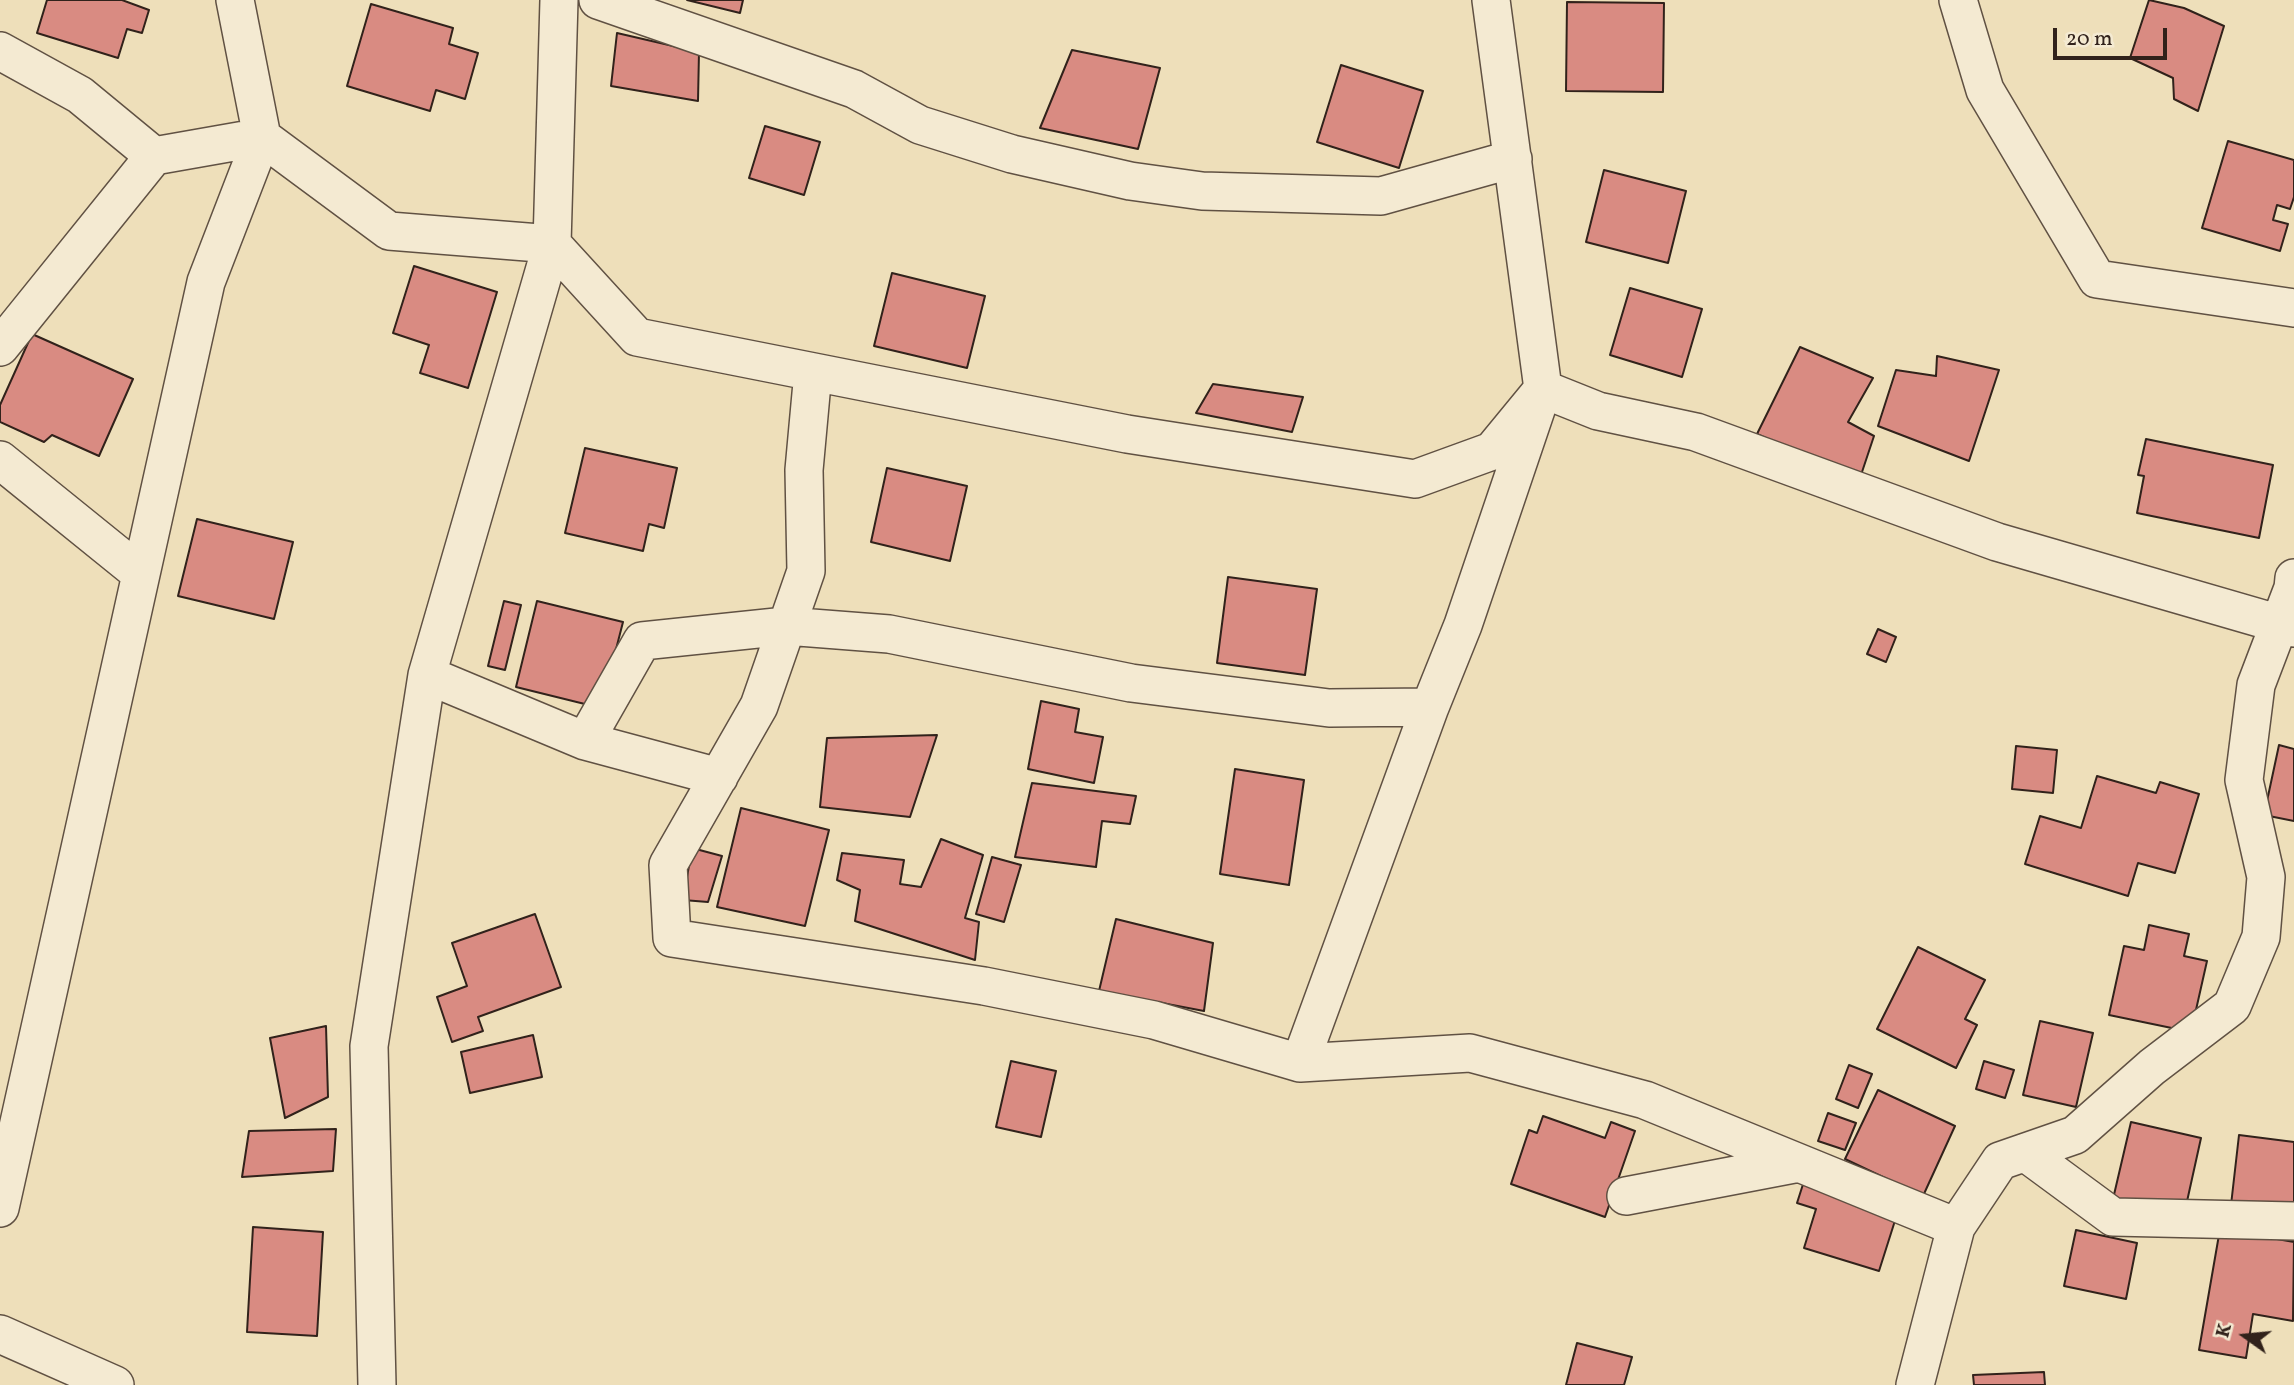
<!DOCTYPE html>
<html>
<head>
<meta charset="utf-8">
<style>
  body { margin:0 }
  #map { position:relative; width:2294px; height:1385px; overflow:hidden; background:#eedfba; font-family:Vollkorn,serif }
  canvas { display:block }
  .north { position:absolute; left:2210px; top:1301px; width:70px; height:70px; -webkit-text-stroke:5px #f4ead2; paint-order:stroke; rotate:285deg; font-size:19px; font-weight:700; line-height:28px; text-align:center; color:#31221b }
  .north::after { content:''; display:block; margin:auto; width:24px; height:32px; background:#31221b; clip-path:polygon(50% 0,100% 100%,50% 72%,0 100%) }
  .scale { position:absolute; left:2053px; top:28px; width:114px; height:32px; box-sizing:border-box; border:4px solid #31221b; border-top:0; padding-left:9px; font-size:21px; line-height:24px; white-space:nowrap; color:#31221b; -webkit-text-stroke:5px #f4ead2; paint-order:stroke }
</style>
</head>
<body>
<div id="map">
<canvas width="2294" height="1385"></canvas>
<div class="north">K</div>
<div class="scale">20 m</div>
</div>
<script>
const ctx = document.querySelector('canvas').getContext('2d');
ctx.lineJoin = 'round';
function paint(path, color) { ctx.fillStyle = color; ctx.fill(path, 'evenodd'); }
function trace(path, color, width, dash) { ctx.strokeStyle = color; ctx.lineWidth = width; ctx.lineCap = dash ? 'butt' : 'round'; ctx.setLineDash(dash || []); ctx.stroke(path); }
const building = new Path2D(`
  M47,0H122L149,10L142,33L127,29L118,58L37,33Z
  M687,0H743L740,13Z
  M2149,0L2184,8L2224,26L2198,111L2174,99L2173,78L2130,58Z
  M1567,2L1664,3L1663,92L1566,91Z
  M371,4L453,28L449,44L478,53L465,99L436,90L430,111L347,86Z
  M617,33L699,52L698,101L611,86Z
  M1072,50L1160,68L1138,149L1040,128Z
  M1341,65L1423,91L1399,168L1317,142Z
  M765,126L820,142L804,195L749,178Z
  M2228,141L2294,160V197L2290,209L2277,205L2273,220L2288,224L2280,251L2202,228Z
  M1604,170L1686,191L1668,263L1586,242Z
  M414,266L497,292L468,388L420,373L429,345L393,333Z
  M892,273L985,296L967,368L874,346Z
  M1630,288L1702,309L1682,377L1610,355Z
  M32,334L133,379L99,456L52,435L44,442L0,422V405Z
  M1800,347L1873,378L1848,422L1874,436L1859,481L1757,434Z
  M1937,356L1999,370L1969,461L1878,426L1896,370L1936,376Z
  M1213,384L1303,397L1292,432L1196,413Z
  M2146,439L2273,465L2259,538L2137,513L2144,476L2138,475Z
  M585,448L677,468L664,528L649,524L643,551L565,533Z
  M887,468L967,486L950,561L871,542Z
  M197,519L293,542L274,619L178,596Z
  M1228,577L1317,589L1305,675L1217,663Z
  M504,601L521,605L505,670L488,666Z
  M537,601L623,622L601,708L516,687Z
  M1878,629L1896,637L1886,662L1867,654Z
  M1041,701L1079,709L1075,732L1103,737L1094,783L1028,769Z
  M937,735L910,817L820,807L827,738Z
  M2279,745L2294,749V821L2264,815Z
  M2016,746L2057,750L2053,793L2012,789Z
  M1235,769L1304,780L1289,885L1220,874Z
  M2097,776L2156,793L2160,782L2199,794L2175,873L2138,863L2128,896L2025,864L2040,816L2081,828Z
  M1032,783L1136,796L1130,824L1102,821L1096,867L1015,857Z
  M741,808L829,830L805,926L717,907Z
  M941,839L983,855L965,918L979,922L975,960L855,921L860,890L837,880L842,853L904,860L900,884L921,887Z
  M692,848L722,856L708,902L683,900Z
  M992,857L1021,865L1004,922L976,914Z
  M535,914L561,987L478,1017L483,1031L452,1042L437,997L467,986L452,943Z
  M1116,919L1213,943L1204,1011L1099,991Z
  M2149,925L2189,934L2184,956L2207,961L2191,1032L2109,1015L2124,946L2144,950Z
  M1918,947L1985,980L1965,1019L1977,1025L1956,1068L1877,1029Z
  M2040,1021L2093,1033L2076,1107L2023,1095Z
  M326,1026L328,1097L285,1118L270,1038Z
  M533,1035L542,1077L470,1093L461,1052Z
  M1011,1061L1056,1071L1041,1137L996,1127Z
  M1984,1061L2014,1070L2005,1098L1976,1089Z
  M1849,1065L1872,1074L1858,1108L1836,1099Z
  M1878,1090L1955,1126L1923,1196L1845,1159Z
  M1828,1113L1856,1123L1845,1150L1818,1141Z
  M1543,1116L1605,1138L1611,1122L1635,1131L1605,1217L1511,1184L1529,1130L1537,1133Z
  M2131,1122L2201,1138L2184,1215L2113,1199Z
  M336,1129L333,1171L242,1177L249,1131Z
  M2239,1135L2294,1142V1211L2231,1205Z
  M1805,1178L1899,1208L1879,1271L1804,1248L1816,1209L1797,1203Z
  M253,1227L323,1232L317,1336L247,1332Z
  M2220,1229L2294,1242L2293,1321L2253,1314L2246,1358L2199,1350Z
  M2076,1230L2137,1243L2126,1299L2064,1286Z
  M1577,1343L1632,1357L1624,1385H1566Z
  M2044,1372L2045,1385H1974L1973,1375Z`);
const minor = new Path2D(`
  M598,0L854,89L920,125L1012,154L1130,181L1202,191L1381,196L1513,159
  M1958,0L1985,90L2097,279L2294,308
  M0,51L80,95L154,156L262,137L389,231L552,244L637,337L1127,434L1415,479L1492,451L1543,389
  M0,347L154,156
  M813,372L804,470L806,571L759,706L668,865L672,938L984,986L1154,1020L1300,1063L1470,1053L1645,1100L1956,1227
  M1543,389L1598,411L1696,432L1997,542L2294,628
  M0,460L141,574
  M427,675L585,741L719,777
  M585,741L642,641L786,626L889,634L1131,683L1329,708L1430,707
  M1300,1063L1430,707L1463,625L1543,389L1491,0
  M2026,1153L2113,1217L2294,1221
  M1626,1196L1799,1163
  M0,1208L206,282L262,137L235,0
  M0,1334L115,1385
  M377,1385L369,1046L427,675L552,244L559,0
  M1915,1385L1956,1227L2000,1161L2075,1135L2152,1067L2232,1006L2261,937L2266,877L2244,780L2256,685L2293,588L2294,578`);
paint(building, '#d98b82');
trace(building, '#31221b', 2);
trace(minor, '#605143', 40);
trace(minor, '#f4ead2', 37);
</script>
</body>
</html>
